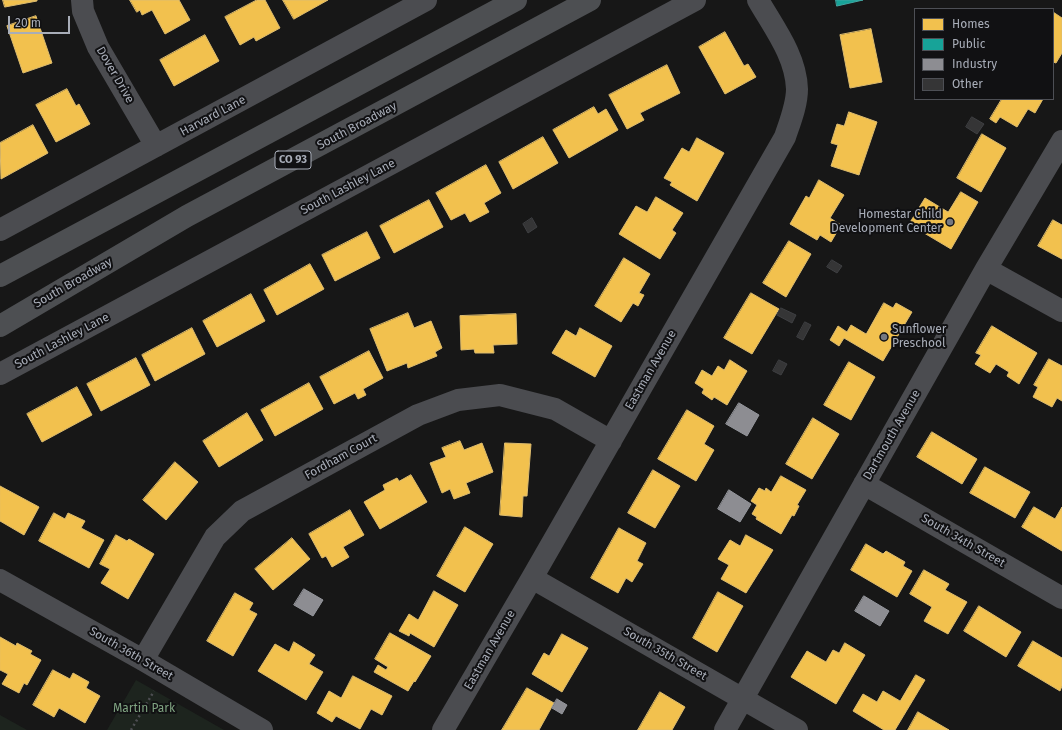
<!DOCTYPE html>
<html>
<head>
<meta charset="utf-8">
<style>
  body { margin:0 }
  #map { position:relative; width:1062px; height:730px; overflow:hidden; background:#171717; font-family:"Fira Sans",sans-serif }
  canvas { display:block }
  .legend { position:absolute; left:914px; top:8px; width:140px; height:92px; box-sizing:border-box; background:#111113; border:1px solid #4d4f55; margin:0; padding:5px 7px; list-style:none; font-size:12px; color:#a8adb8 }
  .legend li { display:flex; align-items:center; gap:8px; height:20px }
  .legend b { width:20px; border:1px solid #4d4f55 }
  .scale { position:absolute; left:8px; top:16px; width:62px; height:18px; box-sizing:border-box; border:2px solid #a8adb8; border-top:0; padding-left:5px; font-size:12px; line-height:14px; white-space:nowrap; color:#a8adb8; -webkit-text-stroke:3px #111113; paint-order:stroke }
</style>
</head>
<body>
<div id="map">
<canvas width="1062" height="730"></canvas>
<ul class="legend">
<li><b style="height:11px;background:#f2c14e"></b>Homes</li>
<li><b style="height:11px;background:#17a398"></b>Public</li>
<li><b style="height:11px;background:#8d8d92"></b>Industry</li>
<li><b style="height:11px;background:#353536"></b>Other</li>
</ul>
<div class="scale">20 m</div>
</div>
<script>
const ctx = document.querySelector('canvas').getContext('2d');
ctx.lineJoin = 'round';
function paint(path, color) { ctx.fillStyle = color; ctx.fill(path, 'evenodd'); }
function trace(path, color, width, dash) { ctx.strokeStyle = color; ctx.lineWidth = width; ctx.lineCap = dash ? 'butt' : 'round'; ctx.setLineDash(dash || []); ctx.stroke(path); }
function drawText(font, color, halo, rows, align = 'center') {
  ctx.font = font + ' "Fira Sans",sans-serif'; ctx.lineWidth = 4; ctx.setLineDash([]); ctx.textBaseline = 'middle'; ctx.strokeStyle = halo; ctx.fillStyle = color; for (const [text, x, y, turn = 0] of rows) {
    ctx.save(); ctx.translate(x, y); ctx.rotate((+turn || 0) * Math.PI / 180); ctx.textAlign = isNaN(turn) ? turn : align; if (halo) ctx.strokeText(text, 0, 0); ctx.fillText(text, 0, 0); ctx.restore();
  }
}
const green = new Path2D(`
  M136,680L224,730H107Z
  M0,715L27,730H0Z`);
const homes = new Path2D(`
  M3,0H37V1L5,7Z
  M130,0H179L190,20L165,34L152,10L142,15L140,10L137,12Z
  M257,0H265L280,28L256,41L254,37L240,45L225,17Z
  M283,0H328L294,19Z
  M1053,12L1062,18V53L1056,63L1053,62Z
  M36,16L52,63L23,73L7,26Z
  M871,29L882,82L850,88L840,35Z
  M725,32L744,66L748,64L756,77L725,94L699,47Z
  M205,35L219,61L174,86L160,60Z
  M667,65L680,93L640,113L644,120L627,129L609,95Z
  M67,89L76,106L79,104L90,124L56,142L36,105Z
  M1002,99H1043L1035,113L1028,109L1017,127L1000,117L996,123L990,119Z
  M594,107L598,114L606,109L618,130L569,158L553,130Z
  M849,112L877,122L859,175L831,166L838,145L831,143L837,124L844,126Z
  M33,125L48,153L1,179L0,143Z
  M982,134L1006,148L981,192L957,178Z
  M543,137L558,163L513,189L499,162Z
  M697,138L724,153L697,201L670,185L672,182L664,178L682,148L689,152Z
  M486,165L501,193L484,203L489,212L470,222L465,213L451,220L436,193Z
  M819,180L844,195L830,218L841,225L831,242L820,235L817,240L790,224L806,196L809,198Z
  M961,192L978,202L951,249L909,224L925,198L948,212Z
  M656,197L683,213L672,230L676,233L660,259L619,234L636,206L647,212Z
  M429,200L443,227L394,253L380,226Z
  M1053,220L1062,225V259L1038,246Z
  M367,232L380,258L335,281L322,255Z
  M789,241L811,254L786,297L763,283Z
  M624,258L650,274L639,293L644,295L638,306L633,303L621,322L595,306Z
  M310,264L324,289L277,315L264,290Z
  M751,293L779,309L752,354L724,338Z
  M251,294L265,321L217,347L203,321Z
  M884,303L893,308L896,303L912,312L883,361L844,338L839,346L830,340L838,326L847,332L851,325L866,334Z
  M408,313L414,328L431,321L442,348L435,352L437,356L408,368L407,363L387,371L370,329Z
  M516,314L517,344L493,345L494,353H475L474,349L461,350L460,316Z
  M992,326L1037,353L1019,384L1007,376L1009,372L996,364L990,373L975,364L981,355L976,353Z
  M192,328L205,354L155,381L142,355Z
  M580,328L612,346L595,377L552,353L566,330L576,336Z
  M369,351L383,378L363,389L366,395L358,399L355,393L334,404L320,377Z
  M136,358L150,385L101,411L87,384Z
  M1049,359L1062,366V401L1057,398L1052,407L1033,397L1038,387L1034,385Z
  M730,360L747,371L727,405L714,397L712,400L702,393L704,389L695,383L702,370L712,376L718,366L724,370Z
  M849,362L875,377L851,420L824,405Z
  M309,383L323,409L275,436L261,410Z
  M77,387L92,415L42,442L27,414Z
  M687,410L714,426L704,444L714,450L696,481L658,459Z
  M247,413L263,440L219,467L203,441Z
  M813,418L839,434L812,479L786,464Z
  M932,432L977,459L962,484L917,457Z
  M460,441L464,450L482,443L493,472L466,483L470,493L454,499L450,489L442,493L430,463L446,457L442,448Z
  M505,443L531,444L527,496H523L522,517L500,515Z
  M175,462L198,482L166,520L143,500Z
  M985,467L1030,492L1015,518L970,493Z
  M653,470L680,486L655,528L628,513Z
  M411,475L427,502L380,529L364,502L385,490L383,485L397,478L399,481Z
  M781,476L806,490L797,505L799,506L794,516L792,515L781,534L756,519L757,517L752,514L757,505L751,501L759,488L765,491L766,488L771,492Z
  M0,486L39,507L24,535L0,521Z
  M1034,507L1055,519L1062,507V551L1022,527Z
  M350,510L364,535L343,547L349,557L332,567L326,556L322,558L309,534Z
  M54,513L65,519L68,513L85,521L81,528L104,540L89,568L39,541Z
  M465,527L493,544L465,592L437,576Z
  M619,528L646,543L637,561L643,564L632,582L626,578L618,593L591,578Z
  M116,535L127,541L129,539L154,554L128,599L101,583L110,569L100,564Z
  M746,535L773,550L746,593L721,579L729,565L718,559L730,540L740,546Z
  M292,538L310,559L273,590L255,569Z
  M866,544L883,554L886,551L905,562L903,566L912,571L897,597L851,570Z
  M924,570L949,584L945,590L967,602L948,634L924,621L932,607L910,594Z
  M434,591L458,605L434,647L410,633L409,636L399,631L409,614L418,620Z
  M718,592L743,606L717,652L693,638Z
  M235,593L253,603L249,610L257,614L233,656L207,641Z
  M979,606L1021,632L1006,657L964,631Z
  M390,633L431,656L415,682L414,681L408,691L374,672L378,665L386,670L388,667L375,659Z
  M562,634L588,648L562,692L532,674L544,653L549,656Z
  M0,637L16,646L17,643L32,651L30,654L41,660L27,685L24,683L19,693L2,684L8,674L0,670Z
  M1033,641L1062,658V686L1060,691L1018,666Z
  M294,642L315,655L309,664L323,672L306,700L258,671L275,644L289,652Z
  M845,643L865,655L836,704L791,677L807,651L826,662L833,650L839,653Z
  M53,670L70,679L73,673L89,682L86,688L100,696L85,723L59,708L54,717L33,705Z
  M916,675L925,680L895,730H884L853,711L863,694L877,702L883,691L900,701Z
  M353,676L392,696L382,715L371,709L360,729L336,716L332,722L317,713L329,691L341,698Z
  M527,688L554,703L539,730H502Z
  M660,692L685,707L672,730H638Z
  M918,712L949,730H908Z`);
const public = new Path2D(`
  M836,0H863L837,6Z`);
const industry = new Path2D(`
  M739,403L759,415L747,436L726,424Z
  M729,490L751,504L740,522L718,509Z
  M304,589L323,600L313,616L294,605Z
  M864,596L889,611L880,626L855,611Z
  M557,699L567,705L562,714L552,708Z`);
const building = new Path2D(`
  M972,117L984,124L977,134L966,127Z
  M532,218L537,227L528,233L523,224Z
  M832,260L842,266L837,273L827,267Z
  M781,308L796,315L792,323L777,315Z
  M805,322L811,325L803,340L797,337Z
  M779,360L787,364L781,375L773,371Z`);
const path = new Path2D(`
  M131,730L154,691`);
const minor = new Path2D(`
  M82,0L83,11L98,47L156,146
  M0,230L426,0
  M986,269L1062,311
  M0,374L695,0
  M864,484L1062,598
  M532,578L797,730
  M0,580L143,660L262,730
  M143,660L215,537L242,511L418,415L458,400L500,395L555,409L611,441
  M443,730L532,578L785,137C790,122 797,105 797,89C796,56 774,28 758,0
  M725,730L986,269L1062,141`);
const major = new Path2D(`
  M0,276L516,0
  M0,326L187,216L590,0`);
const markers = [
  [950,222,4,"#757880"],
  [884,337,4,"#757880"]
];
const shields = [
  [293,160,36]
];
const shieldNames = [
  ["CO 93",293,160]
];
const streetNames = [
  ["Dover Drive",115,75,60],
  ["Harvard Lane",213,116,-28],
  ["South Broadway",357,126,-28],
  ["South Lashley Lane",348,187,-28],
  ["South Broadway",73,283,-30],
  ["South Lashley Lane",62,341,-28],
  ["Eastman Avenue",651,370,-60],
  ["Dartmouth Avenue",892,435,-60],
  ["Fordham Court",341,457,-29],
  ["South 34th Street",963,541,30],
  ["Eastman Avenue",490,650,-60],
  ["South 36th Street",131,654,30],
  ["South 35th Street",665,654,30]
];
const poiNames = [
  ["Homestar Child",942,215],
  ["Development Center",942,229],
  ["Sunflower",892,330,"left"],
  ["Preschool",892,344,"left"]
];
const parkNames = [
  ["Martin Park",144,709]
];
paint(green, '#1d241e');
paint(homes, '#f2c14e');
trace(homes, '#dcbb6e', 1);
paint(public, '#17a398');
trace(public, '#42a6a2', 1);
paint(industry, '#8d8d92');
trace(industry, '#95979d', 1);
paint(building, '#353536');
trace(building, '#3f4043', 1);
trace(path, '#4d4e52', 2.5, [2, 3]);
trace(minor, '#4b4c50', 22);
trace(major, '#4d4f52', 22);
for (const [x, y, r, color] of markers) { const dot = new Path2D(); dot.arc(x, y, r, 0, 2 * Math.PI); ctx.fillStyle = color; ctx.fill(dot); trace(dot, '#111113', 1.5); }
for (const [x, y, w] of shields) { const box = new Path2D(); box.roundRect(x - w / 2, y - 9, w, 18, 3); ctx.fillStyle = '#111113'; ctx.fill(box); trace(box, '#a8adb8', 1); }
drawText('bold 11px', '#a8adb8', null, shieldNames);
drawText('12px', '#a8adb8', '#111113', streetNames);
drawText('12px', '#a8adb8', '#111113', poiNames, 'right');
drawText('12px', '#7fa381', '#111113', parkNames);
</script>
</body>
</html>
